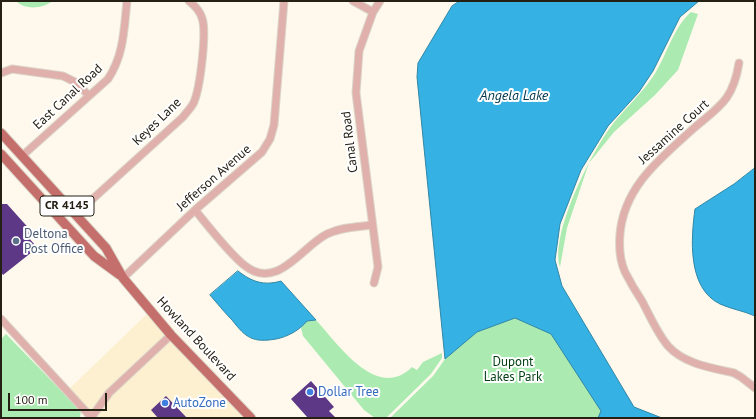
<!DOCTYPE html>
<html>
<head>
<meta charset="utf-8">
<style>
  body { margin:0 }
  #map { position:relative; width:756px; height:419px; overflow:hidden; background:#fef9ec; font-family:"PT Sans",sans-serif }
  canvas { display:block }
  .frame { position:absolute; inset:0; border:2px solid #252014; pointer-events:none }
  .scale { position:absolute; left:8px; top:393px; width:99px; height:18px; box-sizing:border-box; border:2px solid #252014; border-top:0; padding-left:5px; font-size:12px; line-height:14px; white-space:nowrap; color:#252014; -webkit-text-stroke:3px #fff; paint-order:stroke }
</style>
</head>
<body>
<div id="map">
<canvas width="756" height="419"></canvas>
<div class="frame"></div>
<div class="scale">100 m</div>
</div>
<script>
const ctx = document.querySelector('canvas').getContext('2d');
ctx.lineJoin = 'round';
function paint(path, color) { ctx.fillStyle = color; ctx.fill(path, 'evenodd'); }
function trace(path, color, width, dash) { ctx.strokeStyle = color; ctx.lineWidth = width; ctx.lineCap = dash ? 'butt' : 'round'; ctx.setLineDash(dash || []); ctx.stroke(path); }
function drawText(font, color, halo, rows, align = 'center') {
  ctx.font = font + ' "PT Sans",sans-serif'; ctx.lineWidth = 4; ctx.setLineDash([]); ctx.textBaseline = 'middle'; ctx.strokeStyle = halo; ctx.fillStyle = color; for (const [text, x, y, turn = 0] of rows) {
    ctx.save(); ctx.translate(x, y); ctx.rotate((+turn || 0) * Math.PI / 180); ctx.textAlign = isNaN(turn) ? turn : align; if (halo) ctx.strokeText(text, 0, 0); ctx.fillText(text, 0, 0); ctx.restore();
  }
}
const built = new Path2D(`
  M148,313L166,335L108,389L91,411L70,388Z
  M171,341L246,418H95L112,395Z`);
const green = new Path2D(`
  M16,1H53C43,8 26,11 16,1Z
  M691,12L698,14L678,70L655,95L614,132L589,163L567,228L560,267C550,234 590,156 609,129C623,110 641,95 654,75C667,55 673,28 691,12Z
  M515,318L551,334L607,418H390L433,376L445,359L477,332Z
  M316,320C338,344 377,402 412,367L417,370L423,362L442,353V358L431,374L386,418H375L364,410L303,336L301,328L307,321Z
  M6,334L81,411L80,418H1V339Z`);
const water = new Path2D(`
  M460,1H699L680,17L653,71L639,92L608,126L581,170L560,224L555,260L562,286L634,407L662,418H598L601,411L551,334L515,318L477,332L445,359L417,77L418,63L452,6Z
  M755,168V316C744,311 731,309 720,304C687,288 691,238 695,209L734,184Z
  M238,271C252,282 264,286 281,281L316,320L307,321C300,330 287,337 276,339C253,343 246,338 232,320C224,312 217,303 210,295Z`);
const building = new Path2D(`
  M1,204H7L33,233L28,237L35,245L30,249L32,252L3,275L1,272Z
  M311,381L334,407L329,411L336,418H308L291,399Z
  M166,396L187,418H158L151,410Z`);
const minor = new Path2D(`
  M353,1L373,12
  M739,63C733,100 720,106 694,128C661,158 624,186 620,234C619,246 620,261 625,272C630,282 636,292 642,301C650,316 657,333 668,346C684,364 712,368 734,373L741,377L755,388
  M1,73L12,69L63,76L77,83L89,96
  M22,156L108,79C124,55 124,29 127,1
  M195,210C209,227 228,252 244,265C277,292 301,247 327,234C341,227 357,227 372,225
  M75,215L183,117C186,113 190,109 193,104C200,91 207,32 202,18C200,11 194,5 189,1
  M123,278L195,210L262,152L270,139L274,125L284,1
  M374,283L378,267L356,93L359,51L373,12L380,1
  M1,319L91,417
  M91,418L109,393L171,335`);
const major = new Path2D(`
  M1,133L106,248L123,278L171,335L251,418
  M1,154L94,256L120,275`);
const markers = [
  [16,241,4,"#5c6f8a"],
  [310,392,4,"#3f7fe0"],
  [165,403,4,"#3f7fe0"]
];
const shields = [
  [67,206,54]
];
const shieldNames = [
  ["CR 4145",67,206]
];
const streetNames = [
  ["East Canal Road",68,97,-43],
  ["Keyes Lane",157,122,-44],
  ["Jessamine Court",674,132,-42],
  ["Canal Road",350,142,-97],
  ["Jefferson Avenue",214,178,-41],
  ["Howland Boulevard",196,339,47]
];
const serviceNames = [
  ["Deltona",24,234],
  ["Post Office",24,249]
];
const parkNames = [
  ["Dupont",513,362],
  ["Lakes Park",513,377]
];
const shopNames = [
  ["Dollar Tree",318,392],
  ["AutoZone",173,403]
];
const waterNames = [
  ["Angela Lake",514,96]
];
paint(built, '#fdf0d0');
paint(green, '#abebb1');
paint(water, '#35b1e4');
trace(water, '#3086a6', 1);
paint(building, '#5c3887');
trace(minor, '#dbd6c9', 9);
trace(major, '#dbd6c9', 11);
trace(minor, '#e0b0ac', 7);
trace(major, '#c46f6b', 9);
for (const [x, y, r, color] of markers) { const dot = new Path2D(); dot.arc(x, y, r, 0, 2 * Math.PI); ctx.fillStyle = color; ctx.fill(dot); trace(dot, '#fff', 1.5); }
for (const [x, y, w] of shields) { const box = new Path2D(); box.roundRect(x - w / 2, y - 10, w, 20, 3); ctx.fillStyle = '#fff'; ctx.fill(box); trace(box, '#252014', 1); }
drawText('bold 12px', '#252014', null, shieldNames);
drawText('13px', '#252014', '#fff', streetNames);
drawText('13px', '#4e5e75', '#fff', serviceNames, 'left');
drawText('13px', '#003e11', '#fff', parkNames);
drawText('13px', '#366cbe', '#fff', shopNames, 'left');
drawText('italic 14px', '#00374c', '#fff', waterNames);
</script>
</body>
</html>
